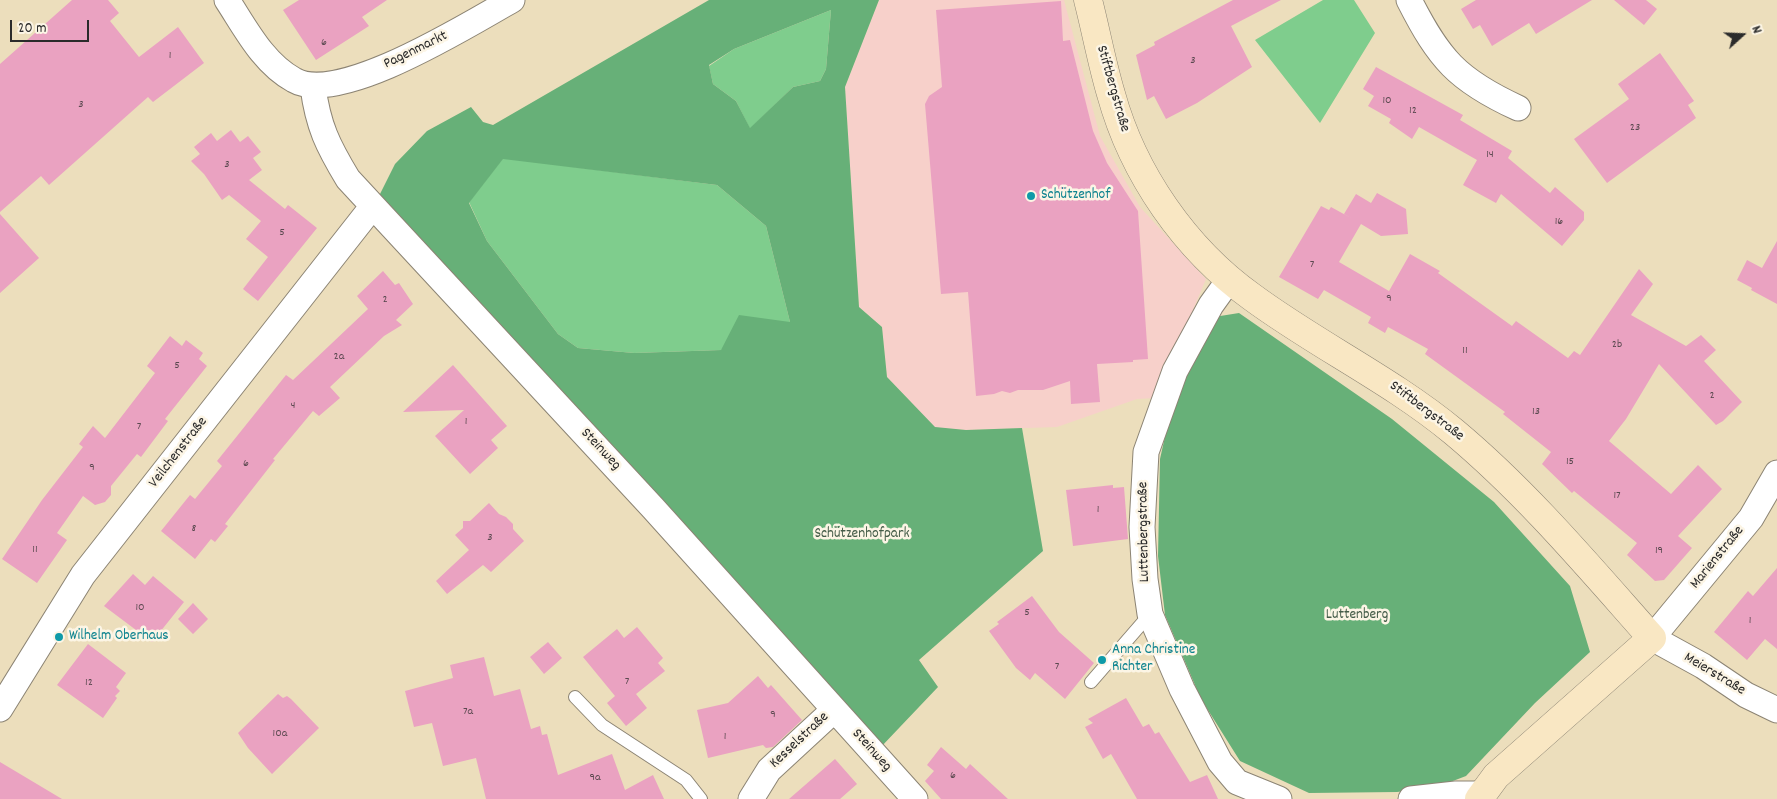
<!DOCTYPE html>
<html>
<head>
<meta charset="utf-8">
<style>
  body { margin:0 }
  #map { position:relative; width:1777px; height:799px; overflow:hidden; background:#ecdebc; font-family:Dekko,sans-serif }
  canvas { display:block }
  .north { position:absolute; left:1717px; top:10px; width:50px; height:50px; -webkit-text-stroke:4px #fcf5e5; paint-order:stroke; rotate:70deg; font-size:14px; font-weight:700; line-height:20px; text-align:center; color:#2b2b2b }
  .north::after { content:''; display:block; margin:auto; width:18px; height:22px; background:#2b2b2b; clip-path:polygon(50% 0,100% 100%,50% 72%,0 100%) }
  .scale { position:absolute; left:10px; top:20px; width:79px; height:22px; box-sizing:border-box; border:2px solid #2b2b2b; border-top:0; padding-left:6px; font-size:15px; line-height:18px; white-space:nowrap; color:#2b2b2b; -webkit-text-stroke:4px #fcf5e5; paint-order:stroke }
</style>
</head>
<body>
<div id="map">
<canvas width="1777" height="799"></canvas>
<div class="north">N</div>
<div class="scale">20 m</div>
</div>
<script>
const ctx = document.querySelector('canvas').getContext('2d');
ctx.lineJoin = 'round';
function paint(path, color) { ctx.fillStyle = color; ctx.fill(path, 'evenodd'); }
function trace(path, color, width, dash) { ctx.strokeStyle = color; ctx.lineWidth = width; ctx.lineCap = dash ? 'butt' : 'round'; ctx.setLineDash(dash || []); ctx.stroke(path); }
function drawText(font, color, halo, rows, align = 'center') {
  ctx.font = font + ' Dekko,sans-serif'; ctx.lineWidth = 5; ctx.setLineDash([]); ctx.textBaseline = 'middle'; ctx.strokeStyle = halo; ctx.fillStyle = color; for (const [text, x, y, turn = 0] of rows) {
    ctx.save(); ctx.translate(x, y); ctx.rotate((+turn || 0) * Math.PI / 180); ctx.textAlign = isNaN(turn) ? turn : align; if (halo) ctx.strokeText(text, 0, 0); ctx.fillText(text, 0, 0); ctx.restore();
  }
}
const built = new Path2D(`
  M879,0H1064L1100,136L1140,207L1206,279L1156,398L1137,399L1057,427L966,430L935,428L887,377L882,327L859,307L845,87Z`);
const green = new Path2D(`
  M1323,0H1354L1375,33L1320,123L1255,40Z
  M831,10L826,69L820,81L793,87L750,129L736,101L713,84L709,66L734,49Z
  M503,158L717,185L766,226L790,322L721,350L634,353L578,348L558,334L487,241L469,202Z`);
const forest = new Path2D(`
  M709,0H879L845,87L859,307L882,327L887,377L935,427L966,430L1022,428L1043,551L919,660L938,687L880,748L379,196L395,164L427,131L471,107L483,122L493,125ZM831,10L826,69L820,81L793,87L750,128L736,101L713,84L709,65L734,49ZM503,159L717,185L766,226L790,322L739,315L721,350L634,353L578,348L558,334L487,241L469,203Z
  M1239,313L1392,419L1494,502L1570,586L1590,652L1535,703L1466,776L1437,787L1397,792L1309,793L1240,761L1201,699L1165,615L1158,556L1160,459L1173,401L1214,317Z`);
const building = new Path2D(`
  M72,0H108L119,13L110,21L139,57L178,27L204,63L153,102L148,97L49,185L41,176L0,212V64Z
  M299,0H387L362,17L369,26L316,60L283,10Z
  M1233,0H1281L1231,26L1252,67L1197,103L1166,119L1154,96L1147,100L1136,55L1155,45L1154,42Z
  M1476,0H1592L1536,34L1529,23L1492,46L1480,25L1473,29L1461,9Z
  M1614,0H1646L1657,9L1644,25Z
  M1061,1L1063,41L1070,40L1093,131L1107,163L1138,211L1148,359L1133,360V362L1097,364L1100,402L1071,404L1070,381L1043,390H1018L1010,393L1002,391L994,394L976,396L968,292L941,294L925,104L929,96L942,87L936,10Z
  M1660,53L1694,101L1688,105L1696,118L1607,183L1574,139L1629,99L1618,84Z
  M1376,67L1463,115L1460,120L1512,151L1508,158L1550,193L1555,187L1584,212V220L1562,246L1501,194L1496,203L1463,185L1477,160L1419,127L1412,139L1389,123L1391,119L1368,106L1374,96L1363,89Z
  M231,130L240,142L248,136L261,152L253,158L262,170L249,180L285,209L288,205L317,228L258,301L243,289L268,257L246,239L261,221L229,195L222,200L204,174L191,161L200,154L194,147L211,133L217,141Z
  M1377,193L1406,209L1408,234L1381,236L1361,224L1339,262L1389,291L1410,254L1440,271L1438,273L1512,326L1516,321L1568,358L1574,351L1580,355L1639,269L1653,284L1631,315L1686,346L1701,335L1716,350L1704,361L1742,402L1723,421L1716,425L1659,364L1626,419L1609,441L1671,494L1698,465L1722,489L1678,536L1692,548L1664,580L1655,581L1627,555L1637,543L1574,491L1572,493L1542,464L1551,452L1503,414L1505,412L1425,354L1428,349L1388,327L1385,333L1368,323L1371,317L1324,290L1318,299L1279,277L1321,206L1329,210L1331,207L1351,218L1344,214L1356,194L1371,203Z
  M0,214L39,258L0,293Z
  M1777,241V304L1751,290L1752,288L1737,280L1747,260L1762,268Z
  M383,271L395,285L399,283L413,304L396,320L402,325L384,336L330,387L340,398L319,416L313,411L273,459L275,460L225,524L228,526L215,542L211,539L195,559L161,531L190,495L195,499L222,466L217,461L286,375L293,380L368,309L357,296Z
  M170,336L182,346L186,340L203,353L199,359L207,366L165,419L168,421L141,457L137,454L111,486V495L105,502L95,505L83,496L57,533L67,540L37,583L2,559L42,500L83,447L79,444L93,426L105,438L155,373L147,366Z
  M453,365L507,426L491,440L498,448L470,474L435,436L464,410L403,412Z
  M1113,485V488L1124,487L1128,539L1073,546L1066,490Z
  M489,503L499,514L506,517L513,524V529L524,541L491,572L483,565L447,594L436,581L469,550L455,535L463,528V521H470Z
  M1777,568V649L1765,639L1747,660L1714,632L1748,591L1753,596Z
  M133,574L145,585L153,576L184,602L152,642L104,606Z
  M1032,596L1059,632L1094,663L1065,699L1035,673L1030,680L1016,668L989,631L999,624L997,622Z
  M193,603L208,619L193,634L178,619Z
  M637,627L663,658L658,663L665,671L636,694L647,708L626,726L607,703L615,696L583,657L617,629L624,638Z
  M548,642L562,658L544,674L530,657Z
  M88,644L126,673L116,687L120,691L115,696L117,698L103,718L57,685Z
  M484,657L494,696L520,689L531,729L540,726L542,735L547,734L558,775L612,754L625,790L653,775L664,799H486L476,758L443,766L432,723L414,727L405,691L453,678L450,665Z
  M758,676L768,688L771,685L802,720L773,747L766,748L763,745L708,758L697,710L728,703Z
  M278,694L283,698L287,696L291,699L319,728L272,774L248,748L238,733Z
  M1126,698L1143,727L1149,724L1155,734L1159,732L1190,782L1207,775L1218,799H1137L1111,754L1103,759L1085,727L1093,723L1088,719Z
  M941,747L966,769L970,764L1008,799H941L925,781L934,771L927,765Z
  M835,759L857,784L840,799H789Z
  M0,762L62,799H0Z`);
const lane = new Path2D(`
  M1091,682L1150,614
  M575,697L602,725L686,780L701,799`);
const street = new Path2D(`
  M227,0C246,29 263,63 294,80C339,106 469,24 512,0
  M1409,0C1439,59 1457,80 1518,108
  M313,87C318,126 328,146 348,179L653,508L915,799
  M1229,280L1211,305L1175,371L1146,452L1142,527L1145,579L1150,614L1182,689L1220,762L1237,782L1279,799
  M1777,473L1751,518L1652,638L1703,666L1746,695L1777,710
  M0,709L83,575L372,207
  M751,799L769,770L834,710
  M1411,799L1456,794H1482`);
const secondary = new Path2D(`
  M1088,0C1096,31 1102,64 1111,94C1133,174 1185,249 1252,297C1317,345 1391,380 1454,432C1527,493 1589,567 1652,638L1496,776L1479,799`);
const markers = [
  [1031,196,5,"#0f9aa8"],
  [59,637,5,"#0f9aa8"],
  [1102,660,5,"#0f9aa8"]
];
const numberNames = [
  ["6",324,43],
  ["1",170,56],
  ["3",1193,61],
  ["10",1387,101],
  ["3",81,105],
  ["12",1413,111],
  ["23",1635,128],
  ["14",1490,155],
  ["3",227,165],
  ["16",1559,222],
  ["5",282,233],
  ["7",1312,265],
  ["9",1389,299],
  ["2",385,300],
  ["2b",1617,345],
  ["11",1465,351],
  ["2a",339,357],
  ["5",177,366],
  ["2",1712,396],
  ["4",293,406],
  ["13",1536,412],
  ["1",466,422],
  ["7",139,427],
  ["15",1570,462],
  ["6",246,464],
  ["9",92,468],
  ["17",1617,496],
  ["1",1098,510],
  ["8",194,529],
  ["3",490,538],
  ["11",35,550],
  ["19",1659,551],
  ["10",140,608],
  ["5",1027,613],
  ["1",1750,621],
  ["7",1057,667],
  ["7",627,682],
  ["12",89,683],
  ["7a",468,712],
  ["9",773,715],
  ["10a",280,734],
  ["1",725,737],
  ["6",953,776],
  ["9a",595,778]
];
const streetNames = [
  ["Pagenmarkt",416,51,-26],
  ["Stiftbergstraße",1112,89,74],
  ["Stiftbergstraße",1426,412,37],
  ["Steinweg",600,450,47],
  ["Veilchenstraße",179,453,-52],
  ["Luttenbergstraße",1145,532,-91],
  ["Marienstraße",1718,558,-51],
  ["Meierstraße",1714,675,31],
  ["Kesselstraße",800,741,-43],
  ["Steinweg",871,751,48]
];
const cultureNames = [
  ["Schützenhof",1041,196],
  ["Wilhelm Oberhaus",69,637],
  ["Anna Christine",1112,651],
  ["Richter",1112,668]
];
const parkNames = [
  ["Schützenhofpark",862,535],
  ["Luttenberg",1357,616]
];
paint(built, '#f7d0ca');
paint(green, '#7fcd8d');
paint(forest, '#67b078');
paint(building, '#eaa2c1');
trace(lane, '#8c8474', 14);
trace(street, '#8c8474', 27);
trace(secondary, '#8c8474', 29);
trace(lane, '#fff', 12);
trace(street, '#fff', 25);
trace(secondary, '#f9e7c3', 28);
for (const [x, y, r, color] of markers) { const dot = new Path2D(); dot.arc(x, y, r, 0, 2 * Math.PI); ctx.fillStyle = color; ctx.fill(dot); trace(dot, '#fcf5e5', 2); }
drawText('12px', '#5b4950', null, numberNames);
drawText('15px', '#2b2b2b', '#fcf5e5', streetNames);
drawText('15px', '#0d838f', '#fcf5e5', cultureNames, 'left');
drawText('15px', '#445c48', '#fcf5e5', parkNames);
</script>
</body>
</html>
